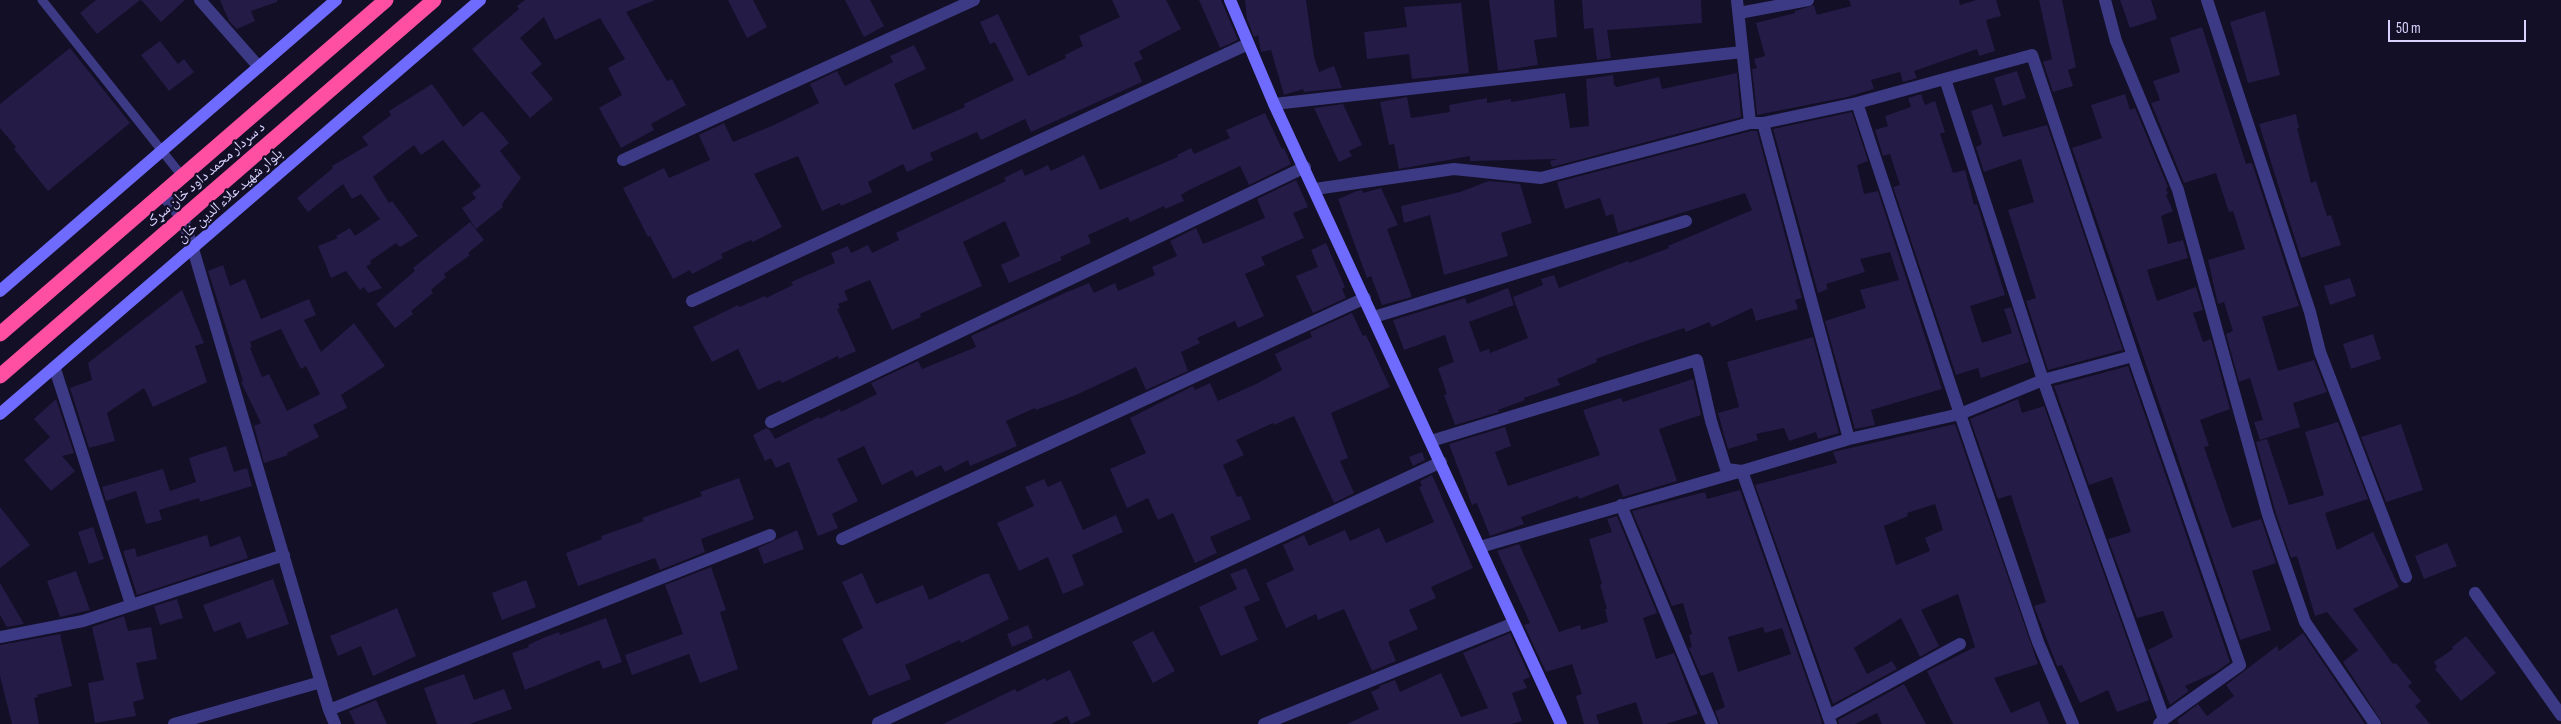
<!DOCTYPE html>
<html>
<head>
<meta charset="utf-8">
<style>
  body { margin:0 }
  #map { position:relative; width:2561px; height:724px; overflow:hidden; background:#130f26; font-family:"Sofia Sans Condensed",sans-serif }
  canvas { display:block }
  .scale { position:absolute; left:2388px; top:20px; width:138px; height:22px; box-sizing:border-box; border:2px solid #d9d4ff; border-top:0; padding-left:6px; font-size:15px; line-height:18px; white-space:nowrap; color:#d9d4ff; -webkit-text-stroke:4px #130f26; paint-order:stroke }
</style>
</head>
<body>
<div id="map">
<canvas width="2561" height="724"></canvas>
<div class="scale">50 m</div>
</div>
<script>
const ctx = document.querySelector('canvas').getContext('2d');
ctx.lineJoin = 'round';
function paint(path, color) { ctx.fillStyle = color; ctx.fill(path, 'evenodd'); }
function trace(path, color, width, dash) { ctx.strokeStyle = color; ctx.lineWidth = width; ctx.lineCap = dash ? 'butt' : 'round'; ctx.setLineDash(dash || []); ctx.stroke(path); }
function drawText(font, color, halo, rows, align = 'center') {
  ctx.font = font + ' "Sofia Sans Condensed","Noto Naskh Arabic",sans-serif'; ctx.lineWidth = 4.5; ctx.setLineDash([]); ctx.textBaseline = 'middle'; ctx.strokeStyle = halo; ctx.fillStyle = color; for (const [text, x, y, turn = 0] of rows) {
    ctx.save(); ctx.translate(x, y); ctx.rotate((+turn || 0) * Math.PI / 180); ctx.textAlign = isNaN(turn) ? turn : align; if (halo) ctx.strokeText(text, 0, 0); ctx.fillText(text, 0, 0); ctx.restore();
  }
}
const building = new Path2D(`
  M96,0H140L97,34L80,13Z
  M141,0H185L161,22Z
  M220,0H277V2L251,11L255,21L237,29L229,21Z
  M525,0H655L626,12L667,81L672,79L686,105L651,124L654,130L621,148L599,108L622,95L608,68L625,59L600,18L555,40L544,17L520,38L542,64L531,73L553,99L530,118L472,49L519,9L517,6Z
  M728,0H753L767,27L747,38Z
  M845,0H870L884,26L864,37Z
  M1112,0H1166L1181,29L1139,51L1143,59L1134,63L1142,82L1031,132L1025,119L981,140L977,132L930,153L933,160L907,172L903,164L868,182L872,192L841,206L840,203L822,211L798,156L754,174L782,227L753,242L751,240L721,254L723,258L692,274L690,270L673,279L650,236L648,237L623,188L664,168L669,178L710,160L699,135L724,123L733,142L774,125L819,103L810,84L837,71L845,86L893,62L890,56L914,45L926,69L894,84L913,130L965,107L964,104L1014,80L995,42L990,44L980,22L998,14L1028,76L1066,58L1065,55L1083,46L1079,36L1120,17Z
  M1199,0H1221L1238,40L1220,48Z
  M1245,0H1306L1314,57L1319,72L1334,66L1342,88L1304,92L1303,89L1284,95L1271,50L1261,52L1258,35L1254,37L1247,19Z
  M1489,0H1554L1557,37L1534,40L1538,65L1498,71Z
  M1582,0H1701L1702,23L1607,30L1611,58L1597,60L1593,28L1584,29Z
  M1849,0H1959L1960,5L1976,0H1996L2001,16L1986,20L1995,51L1979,56L1977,49L1914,71L1917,78L1903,82L1900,72L1871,80L1874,89L1847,97L1757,115L1752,69L1757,68L1754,59L1765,56L1756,23L1795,13V11L1814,5L1817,15L1851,6Z
  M2039,0H2062L2076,67L2068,70L2073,86L2053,92L2043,62L2052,59Z
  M2120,0H2151L2157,19L2130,28Z
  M1461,3L1469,73L1412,79L1409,54L1367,59L1364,32L1407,27L1404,7Z
  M2265,11L2280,75L2248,83L2230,22Z
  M2202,27L2246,164L2252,163L2299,306L2262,317L2278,371L2314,360L2327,392L2293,403L2300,427L2260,440L2254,422L2263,420L2250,378L2239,382L2226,334L2233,331L2224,302L2218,304L2208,260L2245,249L2233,211L2229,212L2216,173L2184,183L2151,103L2160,100L2153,81L2180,72L2170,38Z
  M160,41L178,64L184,59L194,72L169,91L141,55Z
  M70,48L130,123L48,191L14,149L16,147L0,128V104Z
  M2017,71L2026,98L2003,106L1994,78Z
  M1737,73L1741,117L1552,167L1550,161L1557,159L1470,161V156L1399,169L1394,144L1389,145L1380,102L1407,97L1411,118L1450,112L1449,105L1487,98V103L1511,99V102L1565,93L1570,128L1589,126L1586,79L1613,75L1614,85L1617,87L1659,77L1662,89Z
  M432,84L463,127L482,111L509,143L500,151L521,178L502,204L503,207L476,229L462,208L476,198L472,193L481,186L443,140L421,155L414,145L373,177L389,203L392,201L418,236L400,247L396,243L370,261L371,264L366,266L382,288L368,293L364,287L360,290L346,271L331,278L318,246L338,238L336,236L350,228L355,236L380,219L361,194L352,199L343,184L308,212L297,198L333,168L332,166L368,145L362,137L391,115L389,111Z
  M1921,94L1925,105L1935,101L1945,132L1940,134L1953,173L1965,170L1974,205L1977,204L2005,295L1970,306L1982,343L2012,333L2004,309L2011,307L2029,362L1981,378L1978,368L1956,375L1893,187L1900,185L1890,154L1883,156L1875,130L1888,126L1885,116L1911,107L1908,98Z
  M2125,94L2130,110L2135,108L2168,187L2166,188L2168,194L2166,195L2173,211L2161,216L2168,244L2183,240L2188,258L2147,270L2157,301L2196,287L2203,310L2193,313L2203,342L2211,339L2230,409L2200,420L2209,446L2204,447L2232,528L2261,519L2276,563L2252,571L2271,630L2240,640L2072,148L2102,138L2091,105Z
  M1343,104L1362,145L1349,151L1352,156L1339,162L1314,108Z
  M1992,104L2003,137L2047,125L2123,350L2048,370L2026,301L2036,298L2008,210L2034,202L2021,159L1984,172L1976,147L1982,144L1971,111Z
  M1852,112L1868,161L1857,165L1864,194L1878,191L1942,389L1871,410L1875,425L1855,429L1825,321L1866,308L1860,290L1899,280L1890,252L1860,259L1865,272L1826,284L1828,289L1818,293L1773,129Z
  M1265,113L1282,149L1284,148L1291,164L1249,185L1240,166L1189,190L1181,195L1184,201L1165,209L1164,206L1130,222L1128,217L1088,235L1091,243L1060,257L1062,260L1009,283L1001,265L1020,256L1005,221L963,242L982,286L920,314L921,317L892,330L870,280L844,291L848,300L838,304L840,308L837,309L856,351L839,359L838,356L782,383L780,380L758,390L738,349L712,362L693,327L738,305L739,307L765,296L766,298L793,285L791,282L835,263L831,253L848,246L851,253L868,245L872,253L899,240L896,233L1006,181L1004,178L1022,169L1025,176L1048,165L1051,171L1084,155L1100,190L1178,157L1177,155L1191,148L1194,154L1230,138L1226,130Z
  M2296,114L2299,128H2297L2311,183L2316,181L2327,216L2331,215L2341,245L2301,258L2259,124Z
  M1751,131H1757L1802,298L1795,300L1798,309L1756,321L1752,308L1712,327L1709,322L1686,332L1684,328L1640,343L1596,359L1597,362L1557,379L1560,385L1524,398L1525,400L1498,410L1499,412L1455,425L1444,395L1447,394L1438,368L1454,362L1445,335L1404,350L1393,320L1465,298L1467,304L1508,288L1514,305L1469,322L1480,352L1489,349L1490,353L1528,338L1513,297L1543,285L1541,279L1554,275L1559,288L1628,261L1629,263L1669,248L1668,246L1752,210L1745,193L1618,233L1613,214L1606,216L1600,198L1565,209L1557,182Z
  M1296,180L1308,207L1293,213L1304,238L1261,257L1265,265L1245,274L1264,316L1238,328L1235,321L1197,338L1200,343L1181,352L1188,371L1146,390L1136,367L1076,395L1036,410L1035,408L1006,421L1017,446L970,466L968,460L945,472L941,465L916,477L912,470L882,485L864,446L837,459L858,501L832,514L838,528L818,536L789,462L776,468L771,458L765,461L753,435L766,428L770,430L775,439L819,417L820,419L840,409L841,412L877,394L871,383L918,361L922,369L976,347L971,336L1067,292L1089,283L1094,293L1115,283L1118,291L1155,275L1152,267L1177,256L1170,241L1196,228L1203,244L1265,218L1257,199Z
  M1489,181L1520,184L1532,223L1501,233L1508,256L1444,275L1430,215L1404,223L1401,206L1460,192Z
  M1381,188L1398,225L1387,229L1412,297L1382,305L1371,276L1367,278L1338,199L1357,191L1362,190L1363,193Z
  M470,222L484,240L468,253L470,255L444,274L446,277L431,290L433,293L411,311L413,314L395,328L376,304L415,271L413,268Z
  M1326,243L1345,287L1342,289L1346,298L1313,313L1296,276L1318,267L1311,250Z
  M223,265L230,286L245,279L261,319L309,299L316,315L304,320L321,352L354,323L385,366L341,395L347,408L313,425L319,437L287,453L288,455L264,463L254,426L261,423L241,382L243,381L208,271ZM281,329L301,369L306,366L320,394L287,411L269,374L262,377L250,348L252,347L250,342Z
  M2350,278L2356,296L2330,305L2324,286Z
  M182,290L204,343L195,346L207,382L153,407L144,388L107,413L115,441L89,448L70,388L92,380L88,363Z
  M1352,313L1363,336L1366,335L1390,387L1331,413L1348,458L1340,461L1354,493L1334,503L1294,416L1274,425L1273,423L1236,440L1244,455L1223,465L1237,497L1241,496L1251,519L1210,537L1217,553L1195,563L1173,513L1158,520L1148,498L1127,508L1110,469L1146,453L1130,418L1193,386L1195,390L1210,383L1218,401L1256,384L1282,370L1275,354L1312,337L1310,332Z
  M2373,334L2381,359L2351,369L2343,344Z
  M1813,337L1839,433L1818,439L1816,432L1789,441L1784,428L1756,434L1758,440L1728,449L1718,413L1739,407L1727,362Z
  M2128,366L2230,662L2216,672L2185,686L2189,691L2170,705L2148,650L2173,637L2163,611L2137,618L2108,539L2131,532L2112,477L2089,485L2054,386Z
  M1693,379L1701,415L1659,429L1677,481L1623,497L1618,484L1579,499L1578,496L1521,517L1524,524L1490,536L1477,503L1472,505L1449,444L1505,427L1511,446L1495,452L1508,486L1600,455L1583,410L1621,398L1623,402Z
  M56,399L74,453L62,456L75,471L51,491L24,460L50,437L34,419Z
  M2018,399L2022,413L2044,406L2149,700L2117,712L2108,690L2080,703L2062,665L2057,666L2034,606L2046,602L2011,495L1998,499L1970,419Z
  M2338,422L2368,499L2325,513L2337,550L2373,532L2399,587L2353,609L2393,664L2396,663L2412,683L2408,686L2421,701L2415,706L2430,724H2383L2343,662L2358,650L2327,612L2315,616L2297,556L2291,558L2276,514L2256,442L2267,439L2289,505L2324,495L2305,432Z
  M1955,424L2038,664L1994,678L2011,713L2039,701L2049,724H1953L1927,671L1975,647L1958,594L1921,610L1939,646L1920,657L1901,618L1854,648L1867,674L1892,661L1897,669L1833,704L1755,485L1837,463L1833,452ZM1935,504L1943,530L1925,538L1930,551L1896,565L1884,526L1908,516L1907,513Z
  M2401,424L2423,490L2386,502L2361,437Z
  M226,446L234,472L247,468L252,486L200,502L199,498L159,510L162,520L146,524L136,491L106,501L102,487L163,469L170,491L196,482L189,458Z
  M1422,452L1425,460L1413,466L1409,457Z
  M1432,475L1473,568L1431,587L1436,598L1409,610L1418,629L1388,642L1396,661L1372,671L1344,609L1318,620L1316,614L1286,628L1266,583L1294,570L1283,545L1304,535L1309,546L1345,530L1350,541L1379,528L1386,543L1434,522L1419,487L1422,486L1420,481Z
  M739,478L754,519L701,539L705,552L660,570L655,558L578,586L566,553L602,539L601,536L644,521L642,518L702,496L700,492Z
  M1044,479L1048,487L1061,481L1083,530L1116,515L1123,532L1072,555L1084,585L1063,594L1048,557L1019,571L997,523L1034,506L1025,487Z
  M1740,490L1821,719L1822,724H1720L1715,711L1725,707L1713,672L1701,676L1689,648L1692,647L1689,635L1692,634L1683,603L1672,606L1632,511L1705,492L1707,499ZM1763,627L1765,633L1782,628L1791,654L1738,672L1728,637Z
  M0,507L30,545L0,568Z
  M1617,516L1657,613L1643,618L1656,659L1674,653L1698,714L1666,724H1643L1636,702L1596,715L1599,724H1584L1576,696L1582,694L1572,664L1546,672L1524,625L1530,623L1497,551L1519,544L1559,632L1580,625L1581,630L1608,622L1605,609H1607L1600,585L1602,584L1589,539L1612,532L1607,519Z
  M93,527L104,559L89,564L78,532Z
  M797,530L804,549L764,564L758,548Z
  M207,535L210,547L240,536L248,558L137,595L123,551L135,548L137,557Z
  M2447,543L2457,566L2424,579L2415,556Z
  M711,567L726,610L720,612L738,669L700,683L689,654L632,675L625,655L683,634L665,585Z
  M1246,568L1260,600L1244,607L1258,640L1221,656L1199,607L1237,589L1230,574Z
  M76,571L90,610L60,617L47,581Z
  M862,573L876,604L923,585L929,600L984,574H989L1009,619L961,643L960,640L905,665L911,679L869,696L842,639L863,628L842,582Z
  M273,579L289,624L247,639L240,622L214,632L203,605Z
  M526,580L536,607L502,620L492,593Z
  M0,583L24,624L7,627L0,615Z
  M177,599L183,618L160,625L154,606Z
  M397,608L416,656L373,676L361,646L338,656L330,636Z
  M124,616L128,631L151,627L157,659L136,663L144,699L133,702L136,716L95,723L88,683L104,680L92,627Z
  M606,618L622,662L603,669L599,660L525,690L512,653L529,647L528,645L543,638L559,632L560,635Z
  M1028,625L1033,638L1012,647L1007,634Z
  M1153,631L1175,671L1153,683L1132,642Z
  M1510,633L1530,677L1523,680L1527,688L1512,693L1522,721L1512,724H1347L1379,709L1371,692L1380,688L1379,686L1395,680L1400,692L1441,673L1461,717L1488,708L1463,653Z
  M2303,633L2365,724H2179L2177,720L2198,704L2207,716L2234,696L2226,685L2277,646L2279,651Z
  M60,634L72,686L37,695L38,697L34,698L39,724H12L0,676V645Z
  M2466,636L2496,673L2461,701L2435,669L2437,667L2434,662L2453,649L2452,647Z
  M1070,670L1091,715L1071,724L1067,716L1051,724H943L1015,689L1017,692L1045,678L1046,681Z
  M464,674L474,700L504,689L512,709L470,724H437L424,688Z
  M1904,684L1926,724H1882L1877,713L1855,724H1839L1838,720Z
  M376,700L387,724H355L349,711Z`);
const lane = new Path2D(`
  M42,0L182,176`);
const street = new Path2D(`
  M200,0L259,67
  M1737,0L1750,123
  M2105,0L2116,41L2178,190L2268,515L2305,622L2375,724
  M2207,0L2310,312L2320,352L2406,577
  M1739,13L1808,0
  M1945,79L2043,380L2133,356L2240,665L2164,719
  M1857,103L1960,414L2043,380L2164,719L2159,724
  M1274,104L1742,52
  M1763,123L1849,439
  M623,160L974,0
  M1315,189L1454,169L1541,178L1750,123H1763L1857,103L2032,55L2133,356
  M162,194L183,219L193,249L329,710L335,724
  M692,301L1248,44
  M1374,317L1686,221
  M55,369L131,604
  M771,422L1305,167
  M1431,441L1697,360L1711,421L1726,469L1742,471L1849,439L1960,414L2038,642L2073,724
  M1621,505L1712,724
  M842,539L1365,298
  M1480,547L1742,471L1831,724
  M2475,593L2561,715
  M0,637L83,621L284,555
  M329,710L770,535
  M1828,716L1960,644
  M878,723L1441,462
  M174,724L321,682
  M1264,724L1514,623`);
const secondary = new Path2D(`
  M1230,0L1274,104L1561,724
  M0,291L336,0
  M0,414L480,0`);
const highway = new Path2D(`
  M0,334L386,0
  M0,376L434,0`);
const streetNames = [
  ["د سردار محمد داود خان سړک",206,175,-41],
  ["بلوار شهید علاء الدین خان",230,196,-41]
];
paint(building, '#241b47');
trace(lane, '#3d3a85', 9);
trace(street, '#3d3a85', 12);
trace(secondary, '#6f6bff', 12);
trace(highway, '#ff4fa3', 15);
drawText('15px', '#d9d4ff', '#130f26', streetNames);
</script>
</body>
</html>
